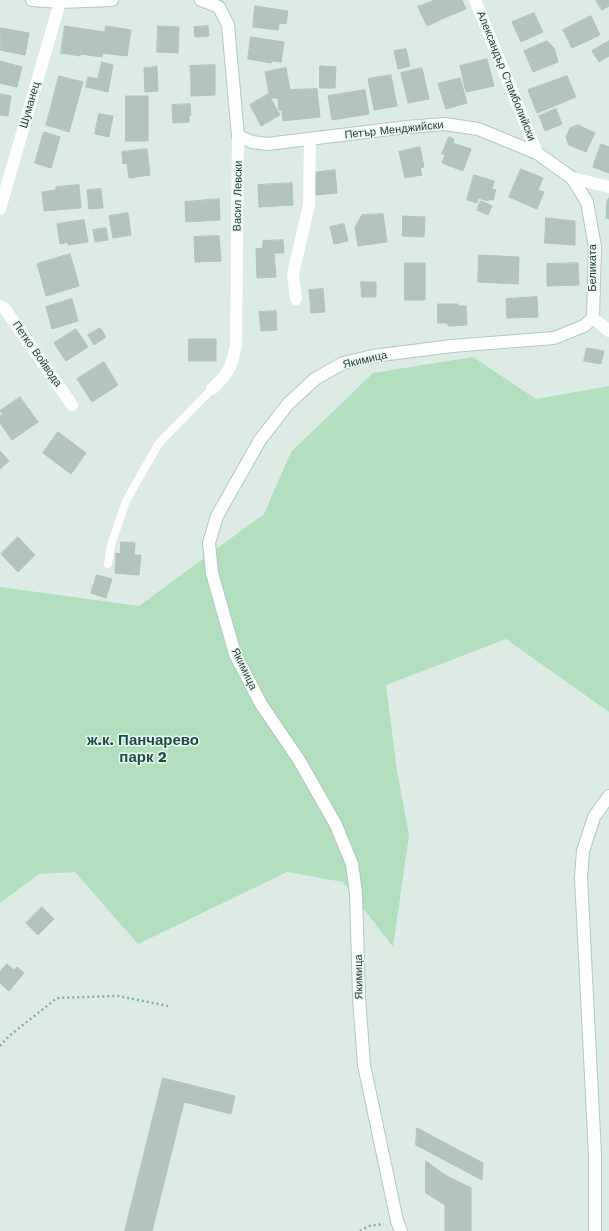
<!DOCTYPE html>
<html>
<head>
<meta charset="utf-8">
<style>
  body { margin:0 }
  canvas { display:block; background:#dcebe4 }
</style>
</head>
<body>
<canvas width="609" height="1231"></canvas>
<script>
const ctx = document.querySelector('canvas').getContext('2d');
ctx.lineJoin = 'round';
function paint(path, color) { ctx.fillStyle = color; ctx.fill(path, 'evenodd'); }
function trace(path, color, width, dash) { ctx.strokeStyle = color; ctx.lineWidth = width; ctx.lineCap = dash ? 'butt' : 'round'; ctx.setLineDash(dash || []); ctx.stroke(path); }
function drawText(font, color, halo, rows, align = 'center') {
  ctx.font = font + ' "Work Sans",sans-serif'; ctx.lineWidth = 3; ctx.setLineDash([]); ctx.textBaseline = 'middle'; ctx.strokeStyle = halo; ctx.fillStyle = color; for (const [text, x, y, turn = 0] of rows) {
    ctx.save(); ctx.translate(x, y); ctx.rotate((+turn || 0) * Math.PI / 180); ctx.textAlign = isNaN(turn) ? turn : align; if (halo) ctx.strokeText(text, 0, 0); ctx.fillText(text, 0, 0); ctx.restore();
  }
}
const green = new Path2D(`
  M473,357L536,399L609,386V712L506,639L386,685L397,771L409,835L393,947L343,882L287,872L138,944L75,872L39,874L0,903V587L139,606L264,514L291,452L373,373Z`);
const building = new Path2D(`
  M435,0H436L444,18L427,26L418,7Z
  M436,0H462L466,9L444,18Z
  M596,0H609V6L602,10Z
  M255,6L288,11L286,24L279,23L278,30L253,27Z
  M534,13L543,32L521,42L512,22Z
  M591,16L600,35L572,48L563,30Z
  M65,26L84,29L80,56L61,53Z
  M106,26L131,30L127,56L102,53Z
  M158,26L179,27L178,53L157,52Z
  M208,26L209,36L195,37L194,27Z
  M1,28L29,33L25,55L0,50Z
  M84,29L105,32L102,57L81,54Z
  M251,37L284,42L281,62L272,61L271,63L248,59Z
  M547,41L554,48L558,62L533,72L524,51Z
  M609,41V56L599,62L592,51Z
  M406,49L410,66L398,69L394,51Z
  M487,59L494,86L466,92L460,66Z
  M0,61L22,67L17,87L0,83Z
  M102,62L113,65L110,81L98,79Z
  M215,65V79L191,80L190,66Z
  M320,66L336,67L335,88H320Z
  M157,67L158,91L145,92L144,68Z
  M286,68L290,90L286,98H270L265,72Z
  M422,68L429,99L408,103L401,73Z
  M391,75L397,106L374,110L368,79Z
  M59,76L83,82L76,107L53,100Z
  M567,76L576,97L537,113L528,90Z
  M88,77L110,81L108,92L86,87Z
  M460,78L467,103L446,109L438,84Z
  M215,79V95L191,96V80Z
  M317,89L320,117L283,121L282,110H279L278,98H286L290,90Z
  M365,90L369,114L332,120L328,96Z
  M0,94L11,96L8,116L0,115Z
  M268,94L280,115L261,126L250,105Z
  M126,96H148V141H126Z
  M53,100L76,107L69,132L46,125Z
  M190,104L191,115H189V122L173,123L172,105Z
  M556,109L562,124L545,131L539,116Z
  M99,114L113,116L109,137L95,134Z
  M578,125L595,133L586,152L569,145L566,137L570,128Z
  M44,132L60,137L51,168L35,163Z
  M449,137L454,139L453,143L471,149L463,171L442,163L445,155L442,154Z
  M601,144L609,147V173L593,167Z
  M420,147L424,167L420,168L422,175L405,178L399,152Z
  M147,149L150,175L129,178L127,163L123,164L122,152Z
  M521,169L543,178L538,190L544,192L537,209L509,197Z
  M335,170L337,193L316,195L313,173Z
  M474,175L494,181L492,189L496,190L493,200L489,199L488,201L478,198L477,203L467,200Z
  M292,183L293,205L276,206L275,184Z
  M275,184L276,206L259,207L258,185Z
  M79,185L81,208L44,211L42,192L56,190V187Z
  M101,189L103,208L89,209L87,190Z
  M609,198V219L606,218L607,201Z
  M219,199L220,220L186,222L185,202Z
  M481,201L492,206L488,215L477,210Z
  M128,213L131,235L113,238L109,216Z
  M383,214L387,242L358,246L355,227L362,215Z
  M403,216L425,217L424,237L403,236Z
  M546,218L575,221V245L545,243Z
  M84,220L88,242L68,245V242L60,244L57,224Z
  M344,224L348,241L334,244L330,227Z
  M106,228L108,240L95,242L93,230Z
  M219,236L221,261L195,262L194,237Z
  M283,240L284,253H274L276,277L257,278L256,249L263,248V241Z
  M70,254L75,271L42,281L37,264Z
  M479,255L519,257L518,284L478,282Z
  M405,263H425V281H405Z
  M578,263L579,285L547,286V264Z
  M75,271L79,286L46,296L42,281Z
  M405,281H425V300H405Z
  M361,282H376V297H362Z
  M323,289L325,312L311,313L309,290Z
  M537,297L538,317L507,318L506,299Z
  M72,299L78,321L52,329L46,307Z
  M438,304H458V306H466L467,325L448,326V323H438Z
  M276,311L277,330L261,331L259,312Z
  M100,328L106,337L94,345L88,335Z
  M76,329L88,347L66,361L54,343Z
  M189,339H216V361H189Z
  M587,348L604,351L601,364L584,361Z
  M104,362L118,385L92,402L77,379Z
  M20,397L38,422L12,440L0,423V416L3,414L0,411Z
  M58,432L86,453L71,474L43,453Z
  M0,451L9,461L0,469Z
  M18,537L35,555L18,572L1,554Z
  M121,542L135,543L134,555H141L139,575L115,573L116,553L120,554Z
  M97,575L112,579L106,598L91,593Z
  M42,907L54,919L38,935L26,923Z
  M7,964L14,970L17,967L24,973L9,991L0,983V972Z
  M163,1078L235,1096L231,1114L184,1102L152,1231H125Z
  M417,1128L483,1163L482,1180L416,1145Z
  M426,1161L445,1175L471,1188V1231H445V1205L426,1193Z`);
const path = new Path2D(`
  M0,1046L9,1036L57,998L118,996L168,1006
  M360,1231L369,1226L384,1224`);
const lane = new Path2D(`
  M108,564L111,545L126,501L159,443L212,389`);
const street = new Path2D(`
  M475,0L537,153
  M572,178L609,187
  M0,209L60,2
  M296,299L293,274L309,205L310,139
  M0,306L5,309L72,405
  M593,318L609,331
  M212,389C228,374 232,367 236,345L238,136`);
const secondary = new Path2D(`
  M32,0L60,2L112,0
  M201,0L219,7L228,25L238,136L252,142L267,144L407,127L445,124L478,129L537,153L572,178L587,202L595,247L593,318L584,326L554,338L452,346L373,356L343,363L315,379L288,404L260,440L217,516L209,543L212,573L235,654L261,704L299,760L336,825L352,864L356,893L359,997L364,1065L397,1221L401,1231
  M595,1231V1155L581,878L583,851L594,817L609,796`);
const streetNames = [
  ["Александър Стамболийски",506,76,68],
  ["Шуманец",30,105,-74],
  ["Петър Менджийски",394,130,-6],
  ["Васил Левски",238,196,-89],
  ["Беликата",593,268,-90],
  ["Петко Войвода",37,354,55],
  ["Якимица",365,360,-13],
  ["Якимица",244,669,64],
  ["Якимица",359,977,-91]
];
const districtNames = [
  ["ж.к. Панчарево",143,741],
  ["парк 2",143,758]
];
paint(green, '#b2dfbd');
paint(building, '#b1c5bd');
trace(building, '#aec5bb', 1);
trace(secondary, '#aecbc0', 14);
trace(path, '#79b29f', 2.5, [2, 3]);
trace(lane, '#fff', 8);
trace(street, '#fff', 12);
trace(secondary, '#fff', 12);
drawText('11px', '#1d3b32', '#edf7f2', streetNames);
drawText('bold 15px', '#174f40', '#edf7f2', districtNames);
</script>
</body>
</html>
